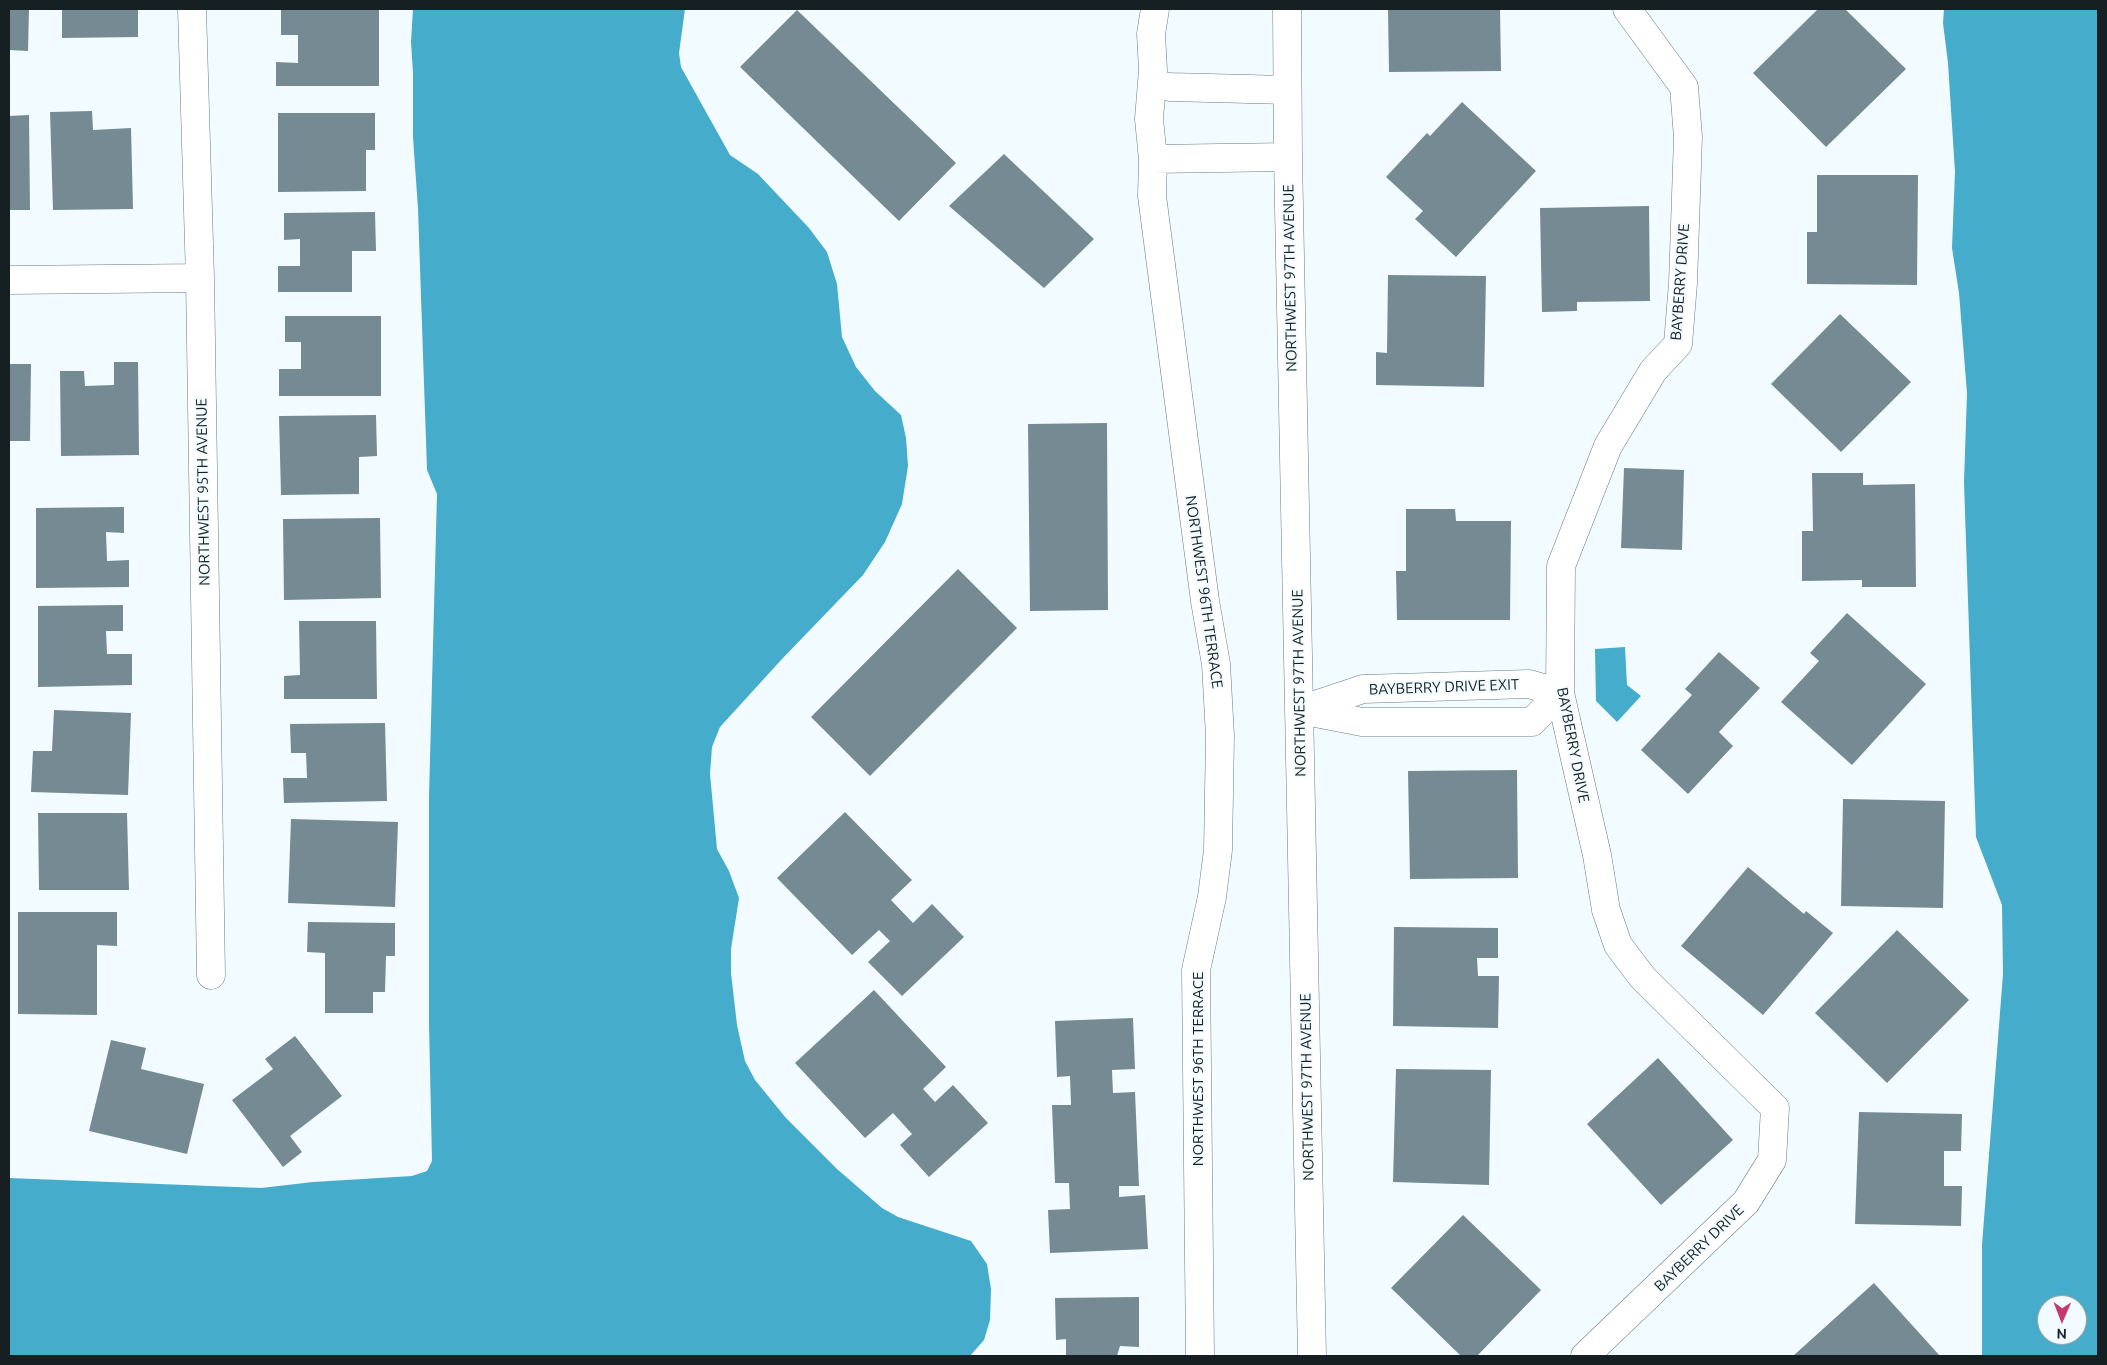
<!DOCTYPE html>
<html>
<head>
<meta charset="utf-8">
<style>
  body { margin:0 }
  #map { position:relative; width:2107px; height:1365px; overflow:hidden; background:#f2fbff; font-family:Ubuntu,sans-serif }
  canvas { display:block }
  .frame { position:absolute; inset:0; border:10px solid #161f21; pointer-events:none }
  .north { position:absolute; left:2037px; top:1295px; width:50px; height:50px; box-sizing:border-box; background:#f2fbff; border:1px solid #9aa3a6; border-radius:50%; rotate:181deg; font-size:14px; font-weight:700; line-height:20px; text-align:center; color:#161f21 }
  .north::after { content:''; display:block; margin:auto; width:18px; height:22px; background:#c4396f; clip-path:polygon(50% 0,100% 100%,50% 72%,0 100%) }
</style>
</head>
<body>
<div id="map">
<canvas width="2107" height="1365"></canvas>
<div class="frame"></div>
<div class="north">N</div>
</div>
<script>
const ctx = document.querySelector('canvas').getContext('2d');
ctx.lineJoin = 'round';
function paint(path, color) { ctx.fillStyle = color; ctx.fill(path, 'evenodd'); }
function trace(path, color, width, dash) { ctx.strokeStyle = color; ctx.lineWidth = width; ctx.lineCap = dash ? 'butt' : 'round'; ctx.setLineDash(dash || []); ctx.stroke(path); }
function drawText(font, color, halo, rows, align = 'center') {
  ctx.font = font + ' Ubuntu,sans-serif'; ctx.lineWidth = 4; ctx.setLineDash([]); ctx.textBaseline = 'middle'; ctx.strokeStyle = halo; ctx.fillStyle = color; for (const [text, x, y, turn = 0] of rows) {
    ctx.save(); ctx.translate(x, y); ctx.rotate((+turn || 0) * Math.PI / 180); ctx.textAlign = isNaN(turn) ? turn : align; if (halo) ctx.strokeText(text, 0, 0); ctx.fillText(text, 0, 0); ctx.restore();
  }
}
const water = new Path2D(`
  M413,9H685L679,53L681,67L730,155L758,174L809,228L827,252L837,284L842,337L856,367L875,391L901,415L906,438L908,466L902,504L885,542L863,575L782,659L720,727L712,747L710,774L717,849L729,871L739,898L731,949V973L737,1025L745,1061L755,1080L786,1118L837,1169L882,1208L898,1217L971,1241L987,1264L991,1289L990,1320L984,1340L970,1356H9V1178L261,1188L313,1182L412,1176L427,1171L432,1161L429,1023V797L437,494L427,470L418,209L413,137V73L411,42Z
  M1944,9H2098V1356H1982V1245L2003,974L2002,905L1976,837L1964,482L1967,393L1959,293L1952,248L1955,172L1948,63L1943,23ZM2047,1305H2077V1335H2047Z
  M1625,647L1627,685L1641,696L1617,722L1596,701L1595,649Z`);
const building = new Path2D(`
  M9,9H29L28,51L9,50Z
  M62,9H138V37L62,38Z
  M281,9H379V86H276V62L298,63V35H281Z
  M1388,9H1500L1501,71L1389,72Z
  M1818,9H1845L1906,69L1826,147L1753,73Z
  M797,10L956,163L899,221L740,67Z
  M1462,102L1536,171L1456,257L1415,219L1423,211L1386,177L1427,133L1430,136Z
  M92,111L93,130L131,128L133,209L53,210L50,112Z
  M278,113H375V150H366V191L278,192Z
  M29,115L30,210H9V116Z
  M1004,154L1094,239L1044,288L949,206Z
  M1817,175H1918L1917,285L1807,284V232H1817Z
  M1649,206L1650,301L1577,302V311L1542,312L1540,208Z
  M375,212L376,251H352V292H278V266H300V239L284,240V213Z
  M1388,275L1486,276L1484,387L1376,385V352L1387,353Z
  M1840,314L1911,382L1841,452L1771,384Z
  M285,316H381V396H279V369H301V342H285Z
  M114,362H138L139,455L61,456L60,371H84L85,386L114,385Z
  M9,364H31L30,441H9Z
  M376,415L377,456L359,457V494L281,495L279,416Z
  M1107,423L1108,610L1030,611L1028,424Z
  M1624,468L1684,470L1682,550L1621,548Z
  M1812,473H1863V485L1915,484L1916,587H1862V580L1802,581V531H1813Z
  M124,507V533L106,532L107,561L129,560V587L36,588V508Z
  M1406,509H1455L1456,521H1511L1510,620H1397L1396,571H1406Z
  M380,518L381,598L284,600L283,519Z
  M958,569L1017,628L870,776L811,717Z
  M123,605V631H106L107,654H132V685L38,687V606Z
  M1847,613L1926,684L1852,765L1781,702L1819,661L1810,653Z
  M299,621H376L377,699H284V676L300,675Z
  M1719,652L1760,688L1719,732L1733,746L1688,794L1641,750L1692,695L1685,689Z
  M54,710L131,713L128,795L31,792L33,751H52Z
  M385,723L387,801L284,803L283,778H307L306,753H291L290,724Z
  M1517,770L1518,878L1410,879L1408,771Z
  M1843,799L1945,801L1943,908L1841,906Z
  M845,812L912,880L891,900L913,923L932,904L964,937L902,996L868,962L890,941L879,930L852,955L777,878Z
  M38,813H127L129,890H39Z
  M291,819L398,822L395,907L288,903Z
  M1748,867L1804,914L1806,911L1833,933L1763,1015L1681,946Z
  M18,912H117V946L97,945V1015L18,1014Z
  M308,922L395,923V956H386L385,992H373V1013H325V953L307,952Z
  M1394,927L1498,928V958H1477L1478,976H1499L1498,1028L1393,1026Z
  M1897,930L1969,1000L1887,1083L1815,1013Z
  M874,990L946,1067L923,1089L935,1102L953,1085L988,1123L929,1177L900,1145L912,1134L893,1113L865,1138L795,1063Z
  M1133,1018L1135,1069L1112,1070L1113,1093L1135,1092L1139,1186H1119V1197L1145,1195L1148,1249L1050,1253L1048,1210L1070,1209L1069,1183H1055L1052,1105H1071L1070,1076L1057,1077L1055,1021Z
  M295,1036L342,1096L290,1136L302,1152L283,1167L232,1100L273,1069L265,1059Z
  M111,1040L146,1048L141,1069L204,1084L187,1154L89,1131Z
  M1658,1058L1733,1140L1661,1205L1587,1124Z
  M1396,1069L1491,1070L1489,1185L1393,1182Z
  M1859,1112L1962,1114L1961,1151H1944V1186H1962L1961,1226L1855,1224Z
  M1463,1215L1541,1290L1477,1356H1461L1391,1288Z
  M1874,1283L1940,1356H1793Z
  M1139,1297V1347L1120,1346L1117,1356H1066V1339L1056,1340L1055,1298Z`);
const minor = new Path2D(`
  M192,9L200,278L211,975
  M1155,9L1151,34L1153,70L1149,119L1153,159L1152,196L1205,601L1216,664L1220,736L1218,850L1212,897L1196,970L1200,1356
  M1287,9L1288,157L1312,1356
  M1153,84L1170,87L1287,90
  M1153,159L1288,157
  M9,280L200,278
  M1529,684L1560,693L1532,722H1362L1300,710L1363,689Z
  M1585,1356L1746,1202L1772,1160L1775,1108L1643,978L1618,945L1606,910L1597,855L1560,693L1561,566L1608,446L1653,371L1678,344L1683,283L1688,137L1684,87L1627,9`);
const streetNames = [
  ["NORTHWEST 97TH AVENUE",1290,278,-91],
  ["BAYBERRY DRIVE",1680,282,-86],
  ["NORTHWEST 95TH AVENUE",203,492,-91],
  ["NORTHWEST 96TH TERRACE",1204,592,82],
  ["NORTHWEST 97TH AVENUE",1299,683,-91],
  ["BAYBERRY DRIVE EXIT",1444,687,-2],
  ["BAYBERRY DRIVE",1573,745,79],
  ["NORTHWEST 96TH TERRACE",1198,1069,-90],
  ["NORTHWEST 97TH AVENUE",1307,1087,-91],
  ["BAYBERRY DRIVE",1699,1248,-44]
];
paint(water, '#46accb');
paint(building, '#758a92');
trace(minor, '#687c84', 29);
trace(minor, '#fff', 28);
drawText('15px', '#161f21', '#f2fbff', streetNames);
</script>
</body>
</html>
